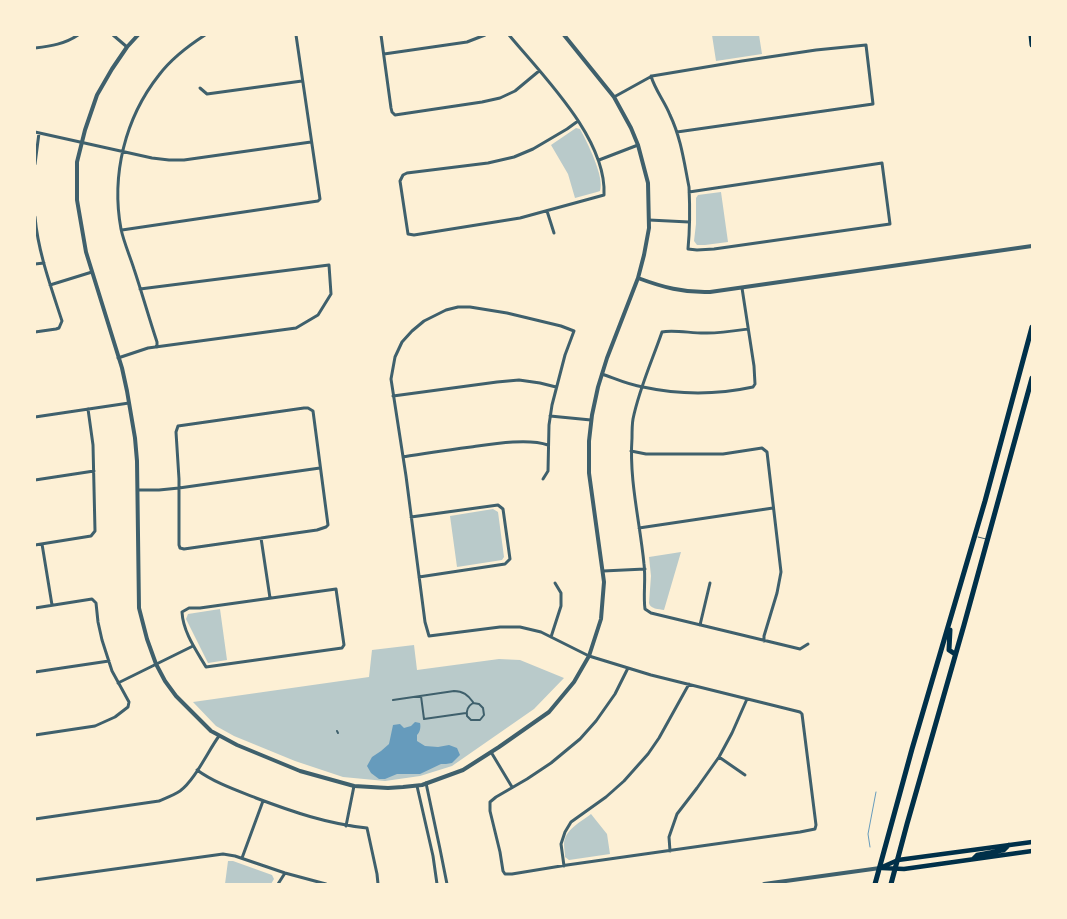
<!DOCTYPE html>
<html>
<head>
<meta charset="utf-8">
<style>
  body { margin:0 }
  #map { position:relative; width:1067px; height:919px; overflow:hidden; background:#fdf0d5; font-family:"Public Sans",sans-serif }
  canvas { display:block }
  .frame { position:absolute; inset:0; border:36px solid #fdf0d5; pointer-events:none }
</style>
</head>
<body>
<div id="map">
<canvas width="1067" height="919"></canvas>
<div class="frame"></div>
</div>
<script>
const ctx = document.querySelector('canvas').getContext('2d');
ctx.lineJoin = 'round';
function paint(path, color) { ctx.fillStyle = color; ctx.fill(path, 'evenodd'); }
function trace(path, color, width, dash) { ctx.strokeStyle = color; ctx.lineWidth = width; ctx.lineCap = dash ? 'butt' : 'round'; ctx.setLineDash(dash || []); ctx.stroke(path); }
const green = new Path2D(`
  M712,35H759L762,54L716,61Z
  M576,128L580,129C587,142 605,177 600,191L597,192L575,198L568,174L551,145Z
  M721,192L728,242L705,245H697L694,241L696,224V198L698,195Z
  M493,509L498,512L504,557L502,560L457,567L450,516Z
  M681,552L664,610C659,609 650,609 649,603L651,576L649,557Z
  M220,609L227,660L208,663L186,619L188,614Z
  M414,645L417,670L499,659L520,660L564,678L534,709L452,766L420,776L385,781L343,777L295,761L234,736L216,726L193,702L369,677L372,650Z
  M591,814L607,834L610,854L569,860L565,857C565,853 564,848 564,844C565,829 581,822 591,814Z
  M228,861H233L272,875L274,879L271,884H225Z`);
const water = new Path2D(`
  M415,722L420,723C421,727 420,732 417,735V741L425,746L438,747L449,745L457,748L460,755L452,763L446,764H441L420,774H397L385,779H379L371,773L367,766L372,757L381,751L389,744L393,725L400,724L404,728L411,726Z`);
const stream = new Path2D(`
  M870,847L868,834L876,792`);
const service = new Path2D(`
  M978,537L986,539`);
const pedestrian = new Path2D(`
  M421,696L424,719L466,713
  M393,700L454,691C463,691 468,695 473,702V703C468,706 466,710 467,716L471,720H480L484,715L483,708L479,704L473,703
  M337,731L338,733`);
const minor = new Path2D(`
  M113,35L127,47
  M381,35L391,108L392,112L395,115L482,102L500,98L515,91L539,71
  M509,35C543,76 607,139 604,195L520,218L414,235L408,234L400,181L403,175L407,173L488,163L514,157L533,149L567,129L578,121
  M35,48C51,46 65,44 78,35
  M384,54L467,42L485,35
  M651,76C655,90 665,102 670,115C681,138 684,162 689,187C690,208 690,228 688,249L697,250L714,249L890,224L882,163L689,192
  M200,88L207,94L302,81
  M614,97L652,76L742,61L816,50L866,45L873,104L677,132
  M35,132L152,158L169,160H184L311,142
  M599,160L638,145
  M35,164L39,133
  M547,211L554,233
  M35,217C38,252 51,287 62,321L59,328L56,329L35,332
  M649,220L689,222
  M122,230L318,201L320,199L296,35
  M35,264L44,263
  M50,285L92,272
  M748,329C734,331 721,333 707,333C695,334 673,329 662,332C652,361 639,389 633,419C632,425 632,432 632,438C629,481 640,522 644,564C646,579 643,595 645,609L651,613L800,649L808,644
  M157,347V342C149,318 142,293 134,269C130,256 124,243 121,229C111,175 125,118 159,75C171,59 188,46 205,35
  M118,358L148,348L296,328L318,315L331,294L329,265L140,289
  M602,374C616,379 629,385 643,387C680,395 716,395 753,387L755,384L754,366L742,288
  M393,396L497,382L519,380L540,383L556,387
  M304,408H308L313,411L328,525L326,527L317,530L184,549L180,548L179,545V479L176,432L178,426Z
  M550,416L591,420
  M35,417L129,403
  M631,451L646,454H723L762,448L767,452L781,572L777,593L764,636V641
  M403,457C426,453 448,450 471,447C492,444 528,438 548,445
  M543,479L548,471L549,425L552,405L565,355L574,331L561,326L507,313L470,307H458L446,310L424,321L412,331L402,342L395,357L391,379L406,476L425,622L429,636L500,627H520L541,632L589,656L651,675L800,712L802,714L816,825L815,829L800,832L567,865L512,874H505L503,871L500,852L490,811V802L496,797L527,779L551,763L580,739L596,721L615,694L628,668
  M35,480L94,471
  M138,490H159L179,488L320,468
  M411,517L498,505L503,509L510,559L505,564L419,577
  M639,528L773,508
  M261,538L270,598
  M42,544L52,605
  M35,545L91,536L95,531L93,445L88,409
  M603,571L645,569
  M336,589L344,645L342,648L206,667C196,650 183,632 182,612L189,608H200Z
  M35,608L92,599L96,603L98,622L102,640L112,671L129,702L128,707L115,717L95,726L35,735
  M700,625L710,583
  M551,637L561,606V593L555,583
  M35,672L109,661
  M118,683L193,646
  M491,752L512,787
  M719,757L745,775
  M197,770C215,783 236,790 256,798C293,812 328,824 367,828L377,874L378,884
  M426,783L440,849L447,884
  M417,786L433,856L437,884
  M35,819L159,801C166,798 174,795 180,791C195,780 208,751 219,736
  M346,826L354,786
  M670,851L669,837L677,814L697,788L719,757L732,733L747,699
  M242,858L263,801
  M564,866L561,844L565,832L571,822L606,797L624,781L648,754L659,738L689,684
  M35,880L223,854L235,856L285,873L326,884
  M278,884L285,873`);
const tertiary = new Path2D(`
  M138,35L127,47L112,69L97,95L85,130L77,162V200L86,252L122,368L127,391L135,438L137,461L139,608L147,639L156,664L165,681L176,696L211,731L237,745L300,771L354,786L388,788L403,787L422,785L463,770L499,747L549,712L574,682L589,656L601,619L604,582L589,473V441L592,415L598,387L607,358L638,278L644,255L649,228L648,183L638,145L631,128L614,97L564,35
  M638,278C662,287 684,293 710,292L1032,246
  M764,884L880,868`);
const primary = new Path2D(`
  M973,859L977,855L1004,850L1009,845
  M880,868L898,860L1032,842
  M882,868L904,869L1032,851`);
const trunk = new Path2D(`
  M1031,35L1032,45
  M950,630L949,650L955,654
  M875,884L912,749L985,501L1032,327
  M891,884L907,824L964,625L1032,378`);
paint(green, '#b9caca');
paint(water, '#669bbc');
trace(stream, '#669bbc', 1);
trace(service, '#3f606c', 1);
trace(pedestrian, '#3f606c', 2);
trace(minor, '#3f606c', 3);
trace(tertiary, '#3f606c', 4);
trace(primary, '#003049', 4.5);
trace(trunk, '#003049', 5);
</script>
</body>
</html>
